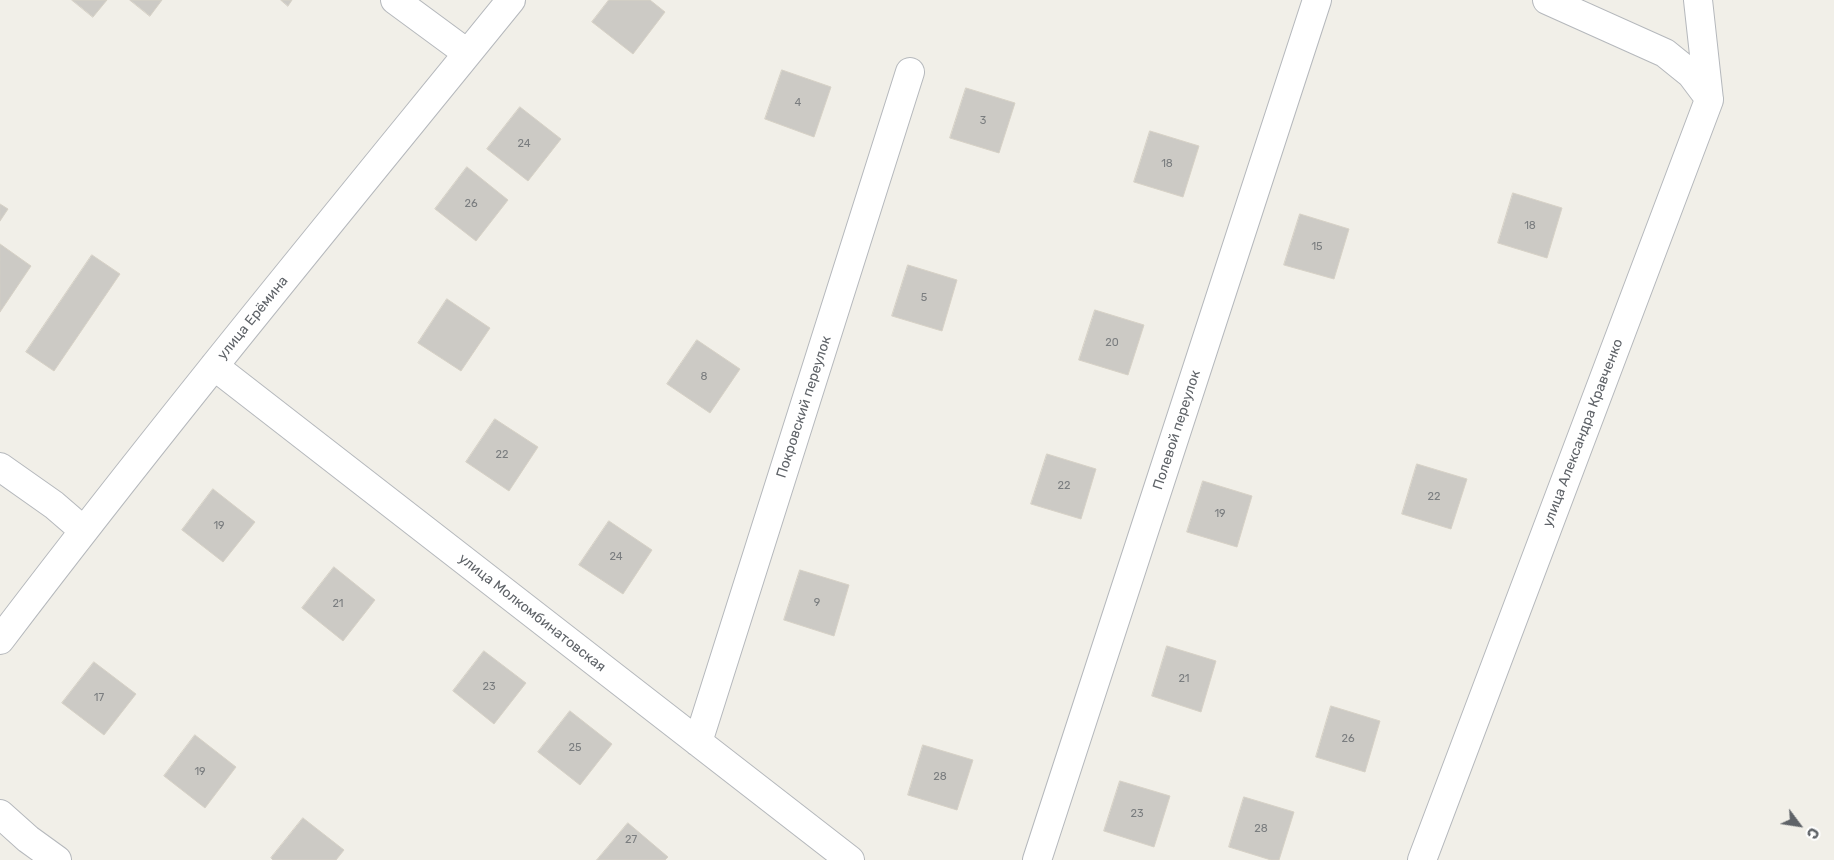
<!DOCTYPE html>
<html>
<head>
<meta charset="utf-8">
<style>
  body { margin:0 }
  #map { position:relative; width:1834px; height:860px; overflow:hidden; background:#f1efe8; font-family:Rubik,sans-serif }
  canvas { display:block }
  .north { position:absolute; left:1774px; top:800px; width:50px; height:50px; -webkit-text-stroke:4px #fff; paint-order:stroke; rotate:121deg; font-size:14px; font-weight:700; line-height:20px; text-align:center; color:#5f6368 }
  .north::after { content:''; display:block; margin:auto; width:18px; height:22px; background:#5f6368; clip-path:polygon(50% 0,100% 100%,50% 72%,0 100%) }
</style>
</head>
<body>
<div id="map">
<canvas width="1834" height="860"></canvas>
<div class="north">С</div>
</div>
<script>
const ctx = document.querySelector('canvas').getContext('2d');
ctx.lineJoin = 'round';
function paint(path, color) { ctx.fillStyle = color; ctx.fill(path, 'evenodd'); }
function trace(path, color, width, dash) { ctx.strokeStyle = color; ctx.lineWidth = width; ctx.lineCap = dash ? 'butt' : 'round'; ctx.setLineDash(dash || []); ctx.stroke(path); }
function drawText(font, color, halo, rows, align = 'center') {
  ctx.font = font + ' Rubik,sans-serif'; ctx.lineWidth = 4; ctx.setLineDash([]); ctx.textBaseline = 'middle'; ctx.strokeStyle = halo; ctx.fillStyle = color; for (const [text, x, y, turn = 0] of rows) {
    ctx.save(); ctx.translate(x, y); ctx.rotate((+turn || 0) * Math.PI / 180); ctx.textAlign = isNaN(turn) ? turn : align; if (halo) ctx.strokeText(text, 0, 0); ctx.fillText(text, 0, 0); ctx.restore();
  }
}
const building = new Path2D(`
  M72,0H107L93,17Z
  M130,0H162L150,16Z
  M281,0H292L288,6Z
  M609,0H650L665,12L633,54L592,22Z
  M782,70L831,87L814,137L765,119Z
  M966,88L1015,103L999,153L950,138Z
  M520,107L561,139L528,181L487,149Z
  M1150,131L1199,146L1183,197L1134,182Z
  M467,167L508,200L476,241L435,209Z
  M1513,193L1562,208L1547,258L1498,243Z
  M0,204L8,209L0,221Z
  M1300,214L1349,229L1334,279L1284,265Z
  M0,244L31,266L0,312Z
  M92,255L120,274L54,371L26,352Z
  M908,265L957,280L942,331L892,316Z
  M447,299L490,328L461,371L418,343Z
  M1095,310L1144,325L1128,375L1079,360Z
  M697,340L740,369L710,413L667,384Z
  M495,419L538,447L509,491L466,462Z
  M1047,454L1096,469L1081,519L1031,504Z
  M1417,464L1467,479L1451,529L1402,514Z
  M1203,481L1252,496L1237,547L1187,532Z
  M213,489L255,522L223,562L182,530Z
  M609,521L652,550L623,594L579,565Z
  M334,567L375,600L343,641L302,608Z
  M800,570L849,585L834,636L784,620Z
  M1167,646L1216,661L1201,712L1152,696Z
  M484,651L526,683L494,724L453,691Z
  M94,662L136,694L104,735L62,703Z
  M1331,706L1380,721L1365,772L1316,757Z
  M570,711L612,744L580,785L538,752Z
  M195,735L236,767L205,808L164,776Z
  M923,745L973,760L957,810L908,795Z
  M1120,781L1170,796L1154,847L1104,831Z
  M1244,797L1294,812L1279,860H1271L1229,847Z
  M303,818L344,850L336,860H273L271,858Z
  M628,823L668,857L665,860H597Z`);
const minor = new Path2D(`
  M395,0L467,53
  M1547,0L1665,53L1691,74L1709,98
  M214,366L850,860
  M0,467L54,505L83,530
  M0,640C165,422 339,212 511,0
  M698,742L910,72
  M0,814L28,839L57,860
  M1037,860L1317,0
  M1422,860L1709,100L1698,0`);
const numberNames = [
  ["4",798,103],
  ["3",983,121],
  ["24",524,144],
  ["18",1167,164],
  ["26",471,204],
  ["18",1530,226],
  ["15",1317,247],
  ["5",924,298],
  ["20",1112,343],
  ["8",704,377],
  ["22",502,455],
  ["22",1064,486],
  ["22",1434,497],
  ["19",1220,514],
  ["19",219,526],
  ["24",616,557],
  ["9",817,603],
  ["21",338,604],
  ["21",1184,679],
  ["23",489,687],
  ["17",99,698],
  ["26",1348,739],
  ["25",575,748],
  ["19",200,772],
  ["28",940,777],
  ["23",1137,814],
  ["28",1261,829],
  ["27",631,840]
];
const streetNames = [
  ["улица Ерёмина",253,318,-51],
  ["Покровский переулок",804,407,-72],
  ["Полевой переулок",1177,430,-72],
  ["улица Александра Кравченко",1583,433,-69],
  ["улица Молкомбинатовская",532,613,38]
];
paint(building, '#cccac5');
trace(building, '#d6d1c6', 1);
trace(minor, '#b5b8bc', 30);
trace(minor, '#fff', 28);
drawText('11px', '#7a7d7f', null, numberNames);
drawText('14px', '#5f6368', '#fff', streetNames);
</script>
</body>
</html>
